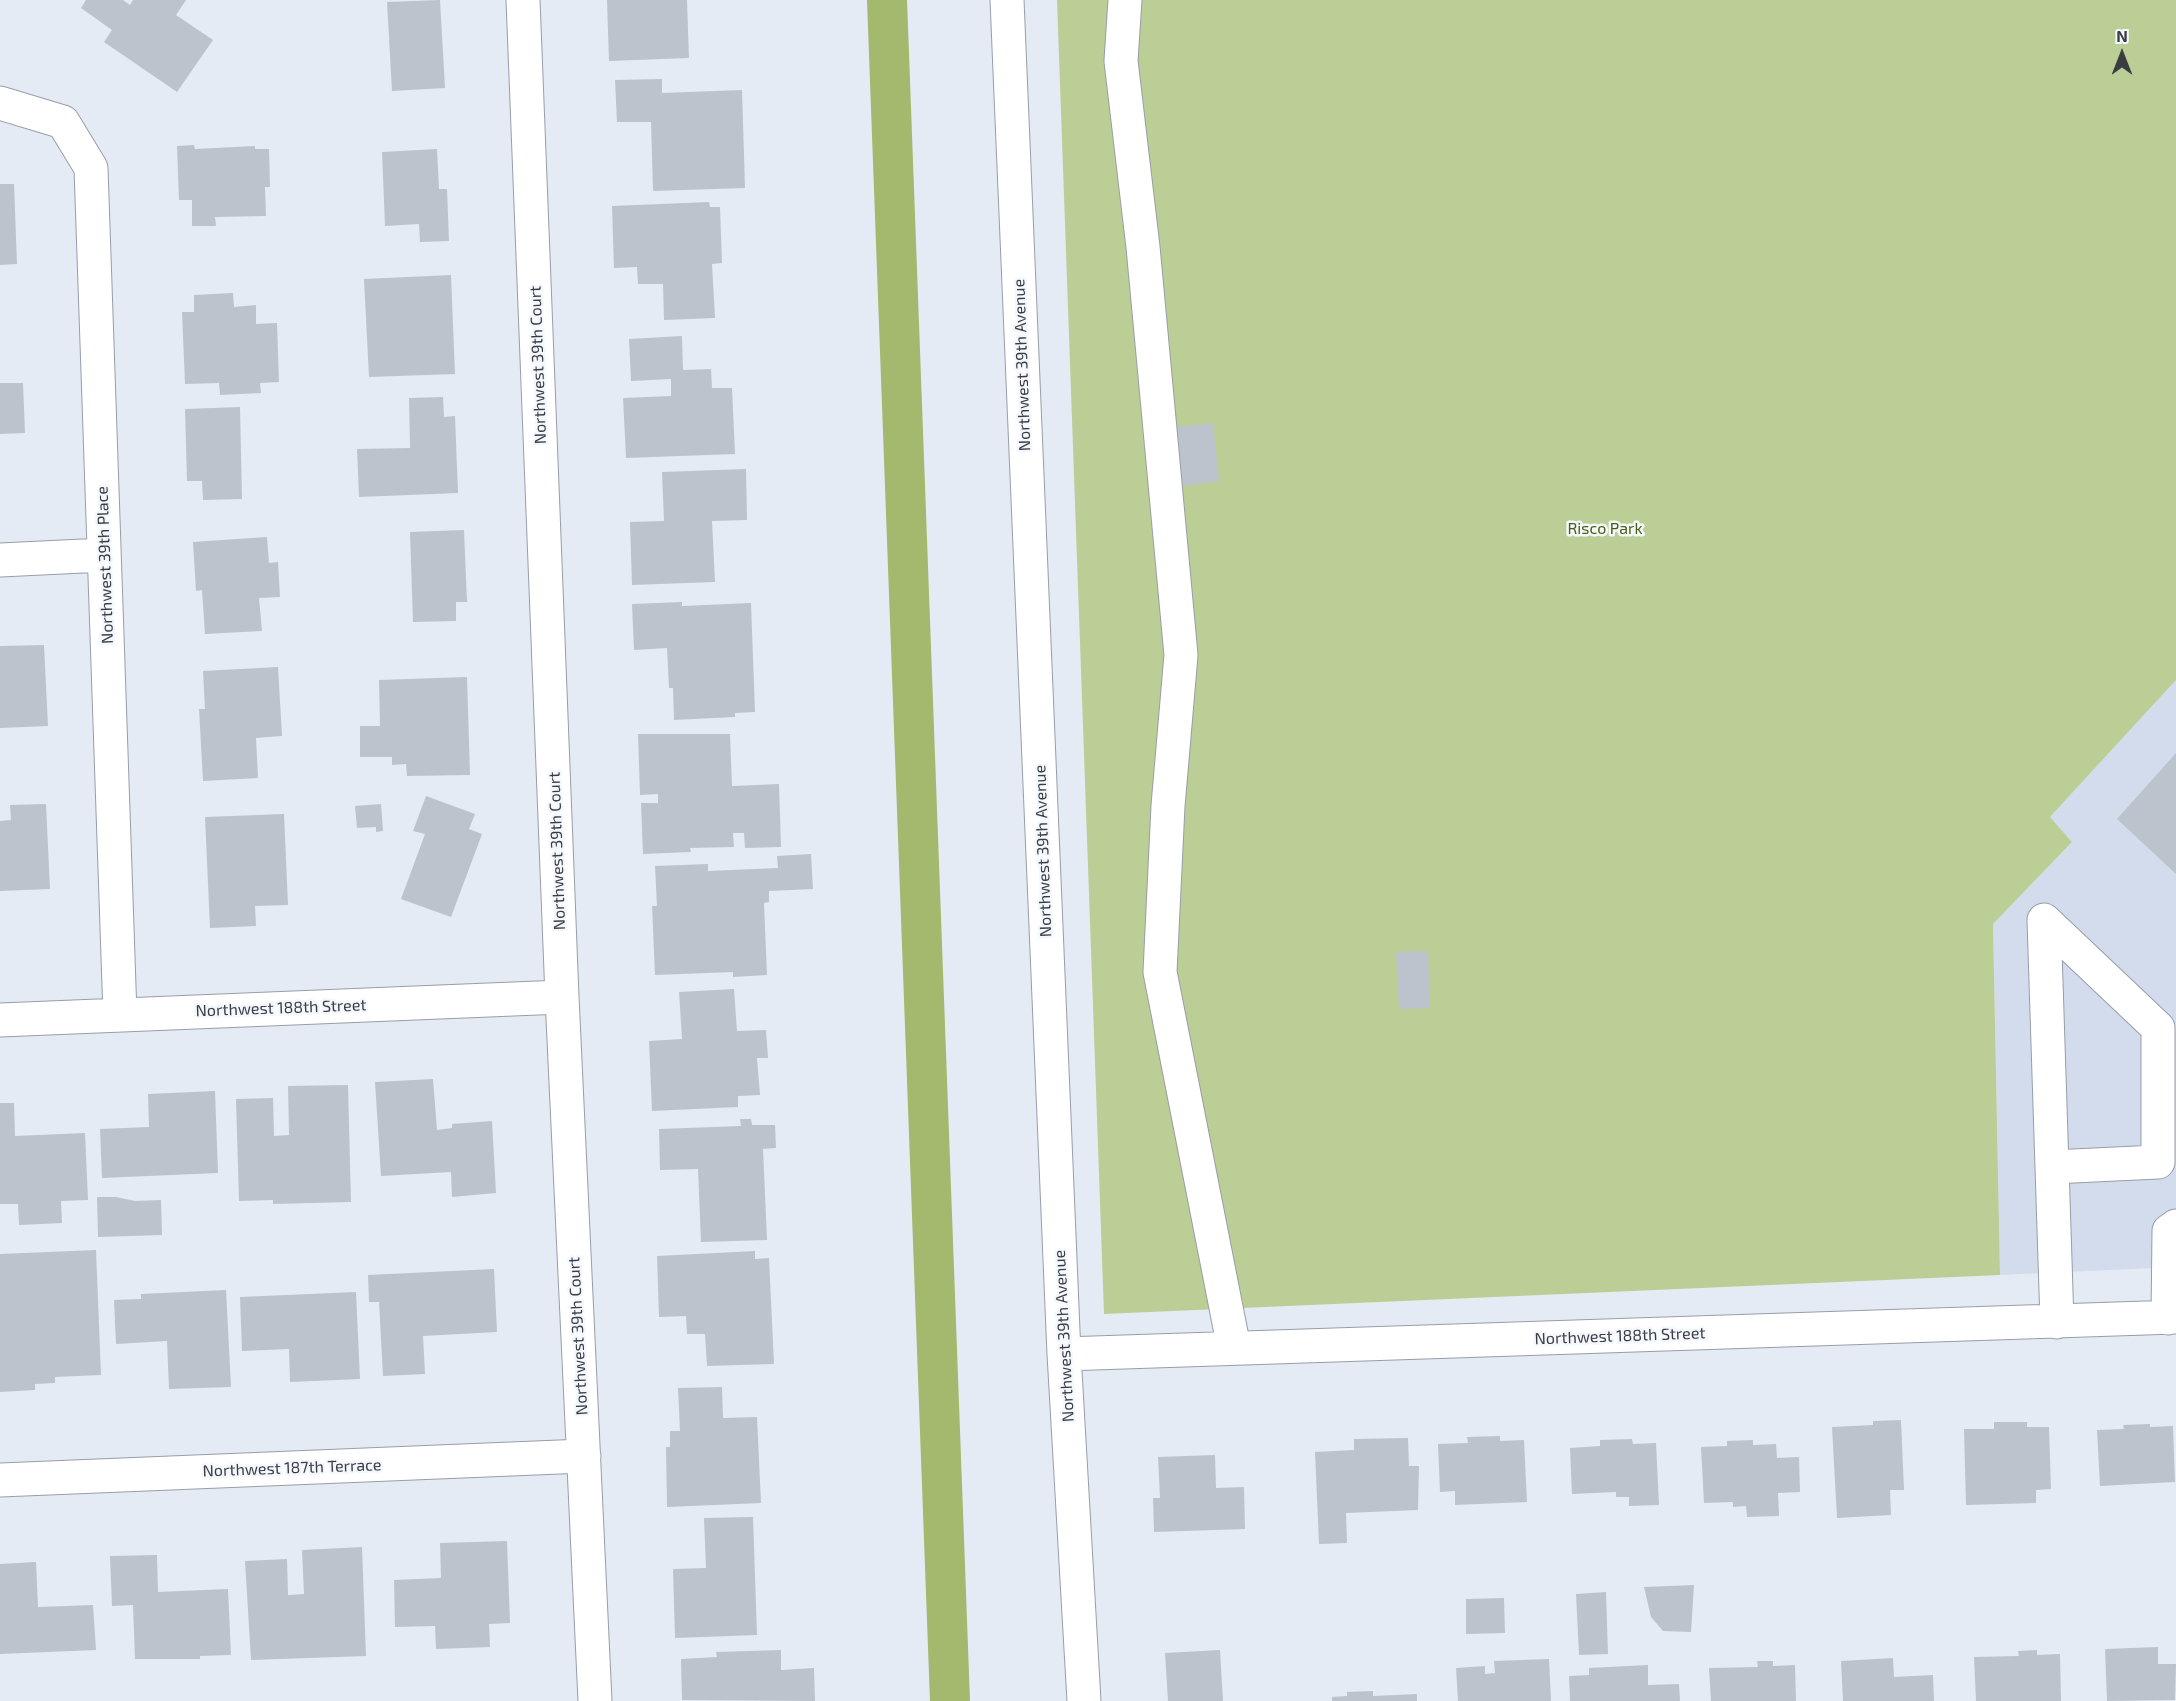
<!DOCTYPE html>
<html>
<head>
<meta charset="utf-8">
<style>
  body { margin:0 }
  #map { position:relative; width:2176px; height:1701px; overflow:hidden; background:#e4ebf5; font-family:"Exo 2",sans-serif }
  canvas { display:block }
  .north { position:absolute; left:2092px; top:24px; width:60px; height:60px; -webkit-text-stroke:4px #f4f8fe; paint-order:stroke; rotate:0deg; font-size:16px; font-weight:700; line-height:24px; text-align:center; color:#393c40 }
  .north::after { content:''; display:block; margin:auto; width:21px; height:27px; background:#393c40; clip-path:polygon(50% 0,100% 100%,50% 72%,0 100%) }
</style>
</head>
<body>
<div id="map">
<canvas width="2176" height="1701"></canvas>
<div class="north">N</div>
</div>
<script>
const ctx = document.querySelector('canvas').getContext('2d');
ctx.lineJoin = 'round';
function paint(path, color) { ctx.fillStyle = color; ctx.fill(path, 'evenodd'); }
function trace(path, color, width, dash) { ctx.strokeStyle = color; ctx.lineWidth = width; ctx.lineCap = dash ? 'butt' : 'round'; ctx.setLineDash(dash || []); ctx.stroke(path); }
function drawText(font, color, halo, rows, align = 'center') {
  ctx.font = font + ' "Exo 2",sans-serif'; ctx.lineWidth = 5; ctx.setLineDash([]); ctx.textBaseline = 'middle'; ctx.strokeStyle = halo; ctx.fillStyle = color; for (const [text, x, y, turn = 0] of rows) {
    ctx.save(); ctx.translate(x, y); ctx.rotate((+turn || 0) * Math.PI / 180); ctx.textAlign = isNaN(turn) ? turn : align; if (halo) ctx.strokeText(text, 0, 0); ctx.fillText(text, 0, 0); ctx.restore();
  }
}
const built = new Path2D(`
  M2176,680V1267L2000,1275L1993,924L2072,842L2050,817Z`);
const green = new Path2D(`
  M1057,0H2176V680L2050,817L2072,842L1993,924L2000,1275L1104,1314Z`);
const canal = new Path2D(`
  M887,0L950,1701`);
const building = new Path2D(`
  M86,0H123L130,5L133,0H186L176,15L213,40L177,92L104,42L112,30L81,8Z
  M440,0L445,88L392,91L387,2Z
  M607,0H687L689,58L609,61Z
  M662,79V93L742,90L745,188L653,191L651,122H617L615,80Z
  M194,145L195,149L255,146V149H269L270,187H265L266,216L215,217L216,226H192V200H179L177,146Z
  M437,149L439,189H447L449,241L420,242L419,224L385,226L382,152Z
  M0,184H14L17,264L0,265Z
  M709,202L710,207H720L722,263L712,264L715,318L664,320L663,284H638L637,267L614,268L612,206Z
  M451,275L455,374L369,377L364,279Z
  M233,293L234,307L256,305V324L277,323L279,382L260,383L261,393L220,395L219,383L185,384L182,312H194V295Z
  M682,336L683,370L711,369L712,388H732L735,454L626,458L623,398L671,396V379L631,381L629,339Z
  M0,383H23L25,433L0,434Z
  M443,397L444,417L455,416L458,493L359,497L357,449L410,448L409,398Z
  M240,407L242,499L203,500L202,481H187L185,409Z
  M1213,423L1219,481L1176,487L1169,428Z
  M746,469L747,520L712,521L715,582L632,585L630,522L664,521L662,472Z
  M464,530L467,602H456V621L413,622L410,532Z
  M267,537L269,563L278,562L280,597L259,598L262,631L205,634L202,590L196,591L193,542Z
  M682,602V606L751,603L755,712L735,713V717L674,720L673,688H669L667,648L634,650L632,604Z
  M44,645L48,726L0,728V646Z
  M278,667L282,736L256,738L258,778L203,781L199,709H205L203,671Z
  M467,677L470,775L407,776L406,764L392,765V757H360V726H380L379,680Z
  M638,734H730L732,786L779,784L781,847L745,848L744,833H733L734,847L690,848L691,852L643,854L641,803H658V794L640,795Z
  M2176,753V874L2117,819Z
  M426,796L475,814L469,829L482,834L451,917L401,899L425,834L413,831Z
  M46,804L50,889L0,891V821L11,820L10,805Z
  M381,804L383,831L376,832V827L357,828L355,806Z
  M284,814L288,905L255,906L256,926L210,928L205,817Z
  M811,854L813,889L769,891V902L764,903L767,975L733,977V972L655,975L652,906H657L655,866L708,864V871L778,868L777,856Z
  M1428,951L1430,1008L1399,1009L1396,952Z
  M734,989L737,1031L766,1030L768,1058H757L760,1095L738,1096V1107L652,1111L649,1041L682,1039L679,992Z
  M433,1079L437,1130L452,1128V1124L492,1121L496,1193L452,1197L451,1172L381,1176L375,1082Z
  M348,1085L351,1202L273,1204V1200L239,1201L236,1099L273,1098L274,1136L289,1135L288,1086Z
  M215,1091L218,1173L102,1178L100,1129L149,1127L148,1094Z
  M0,1103H14L15,1136L85,1133L88,1200L61,1201L62,1223L19,1225L18,1204H0Z
  M740,1119H751L752,1125H775L776,1148L763,1149L767,1240L701,1242L698,1169L660,1170L659,1129L741,1126Z
  M97,1197H116L135,1201L161,1200L162,1235L98,1237Z
  M96,1250L101,1375L55,1377V1383L35,1384V1390L0,1392V1254Z
  M755,1251V1259L769,1258L774,1364L707,1366L705,1334H687L686,1316L659,1317L657,1256Z
  M494,1269L497,1332L423,1336L425,1374L383,1376L379,1302H369L368,1275Z
  M226,1290L231,1387L169,1389L167,1341L116,1344L114,1300L141,1299V1294Z
  M356,1292L360,1379L290,1382L289,1349L242,1351L240,1297Z
  M722,1387L723,1418L757,1417L761,1503L667,1507L666,1447H670V1431H680L678,1388Z
  M1901,1420L1904,1490H1890L1891,1515L1837,1518L1832,1427L1873,1425V1421Z
  M1994,1422H2027V1427H2049L2051,1489L2036,1490V1503L1966,1505L1964,1429H1994Z
  M2150,1424V1427L2173,1426L2175,1482L2100,1486L2097,1430L2124,1429L2123,1425Z
  M1500,1436V1441L1524,1440L1527,1502L1455,1505V1491L1440,1492L1438,1444L1468,1443L1467,1437Z
  M1408,1438L1409,1466H1419L1418,1510L1346,1513L1347,1543L1319,1544L1315,1452L1354,1450V1439Z
  M1632,1439L1633,1444L1656,1443L1659,1505L1629,1506V1497H1616V1492L1572,1494L1570,1448L1600,1446V1440Z
  M1753,1440V1445L1776,1444L1777,1458L1799,1457L1800,1492L1778,1493L1779,1516L1747,1517L1746,1506L1733,1507V1502L1704,1503L1701,1447L1727,1446V1441Z
  M1215,1455L1216,1488L1244,1487L1245,1529L1154,1532L1153,1498H1160L1158,1457Z
  M753,1517L757,1635L675,1638L673,1569L706,1568L704,1518Z
  M507,1541L510,1623L489,1624L490,1647L436,1649L435,1626L395,1627L394,1580L441,1578L440,1543Z
  M362,1547L366,1656L251,1660L245,1561L287,1559L288,1595L304,1594L302,1550Z
  M157,1555L158,1592L228,1589L231,1655L200,1656V1659H135L133,1605L112,1606L110,1556Z
  M36,1562L38,1607L93,1605L96,1650L0,1654V1564Z
  M1694,1585L1691,1632L1663,1631L1651,1617L1644,1587Z
  M1606,1592L1608,1654L1579,1655L1576,1594Z
  M1504,1598L1505,1633L1466,1634V1599Z
  M2158,1647V1664H2176L2175,1700L2107,1701L2105,1649Z
  M781,1650V1670L814,1668L815,1701L682,1700L681,1659L717,1657L716,1652Z
  M1220,1650L1223,1701H1168L1165,1653Z
  M2037,1650V1655L2060,1654L2061,1701H1976L1974,1657L2019,1656L2018,1651Z
  M1893,1658L1894,1677L1933,1675L1934,1701H1843L1841,1661Z
  M1549,1659L1551,1701H1458L1456,1668L1485,1666V1674L1495,1673L1494,1661Z
  M1757,1661H1773V1666L1795,1665L1796,1701H1711L1709,1668L1758,1667Z
  M1648,1665V1685L1679,1684L1680,1701H1570L1569,1676L1589,1675V1668Z
  M1373,1691V1696L1417,1694V1701H1332V1697L1347,1696V1692Z`);
const minor = new Path2D(`
  M523,0L562,997L595,1701
  M1007,0L1064,1354L1084,1701
  M1125,0L1121,61L1143,247L1181,655L1168,806L1160,972L1234,1348
  M0,103L63,122L91,168L120,1015
  M0,560L104,555
  M0,1020L562,997
  M2052,1167L2158,1162V1028L2044,920L2057,1322
  M2168,1318L2169,1231L2176,1226
  M1064,1354L2176,1317
  M0,1480L584,1456`);
const streetNames = [
  ["Northwest 39th Court",538,365,-92],
  ["Northwest 39th Avenue",1022,365,-92],
  ["Northwest 39th Place",105,565,-92],
  ["Northwest 39th Court",557,851,-92],
  ["Northwest 39th Avenue",1043,851,-92],
  ["Northwest 188th Street",281,1008,-2],
  ["Northwest 39th Court",578,1336,-93],
  ["Northwest 39th Avenue",1064,1336,-93],
  ["Northwest 188th Street",1620,1336,-2],
  ["Northwest 187th Terrace",292,1468,-2]
];
const parkNames = [
  ["Risco Park",1605,529]
];
paint(built, '#d2dcec');
paint(green, '#bbce96');
trace(canal, '#a2b96e', 40);
paint(building, '#bdc3cd');
trace(minor, '#989ea7', 35);
trace(minor, '#fff', 33);
drawText('16px', '#393c40', '#f4f8fe', streetNames);
drawText('16px', '#4b5f09', '#f4f8fe', parkNames);
</script>
</body>
</html>
